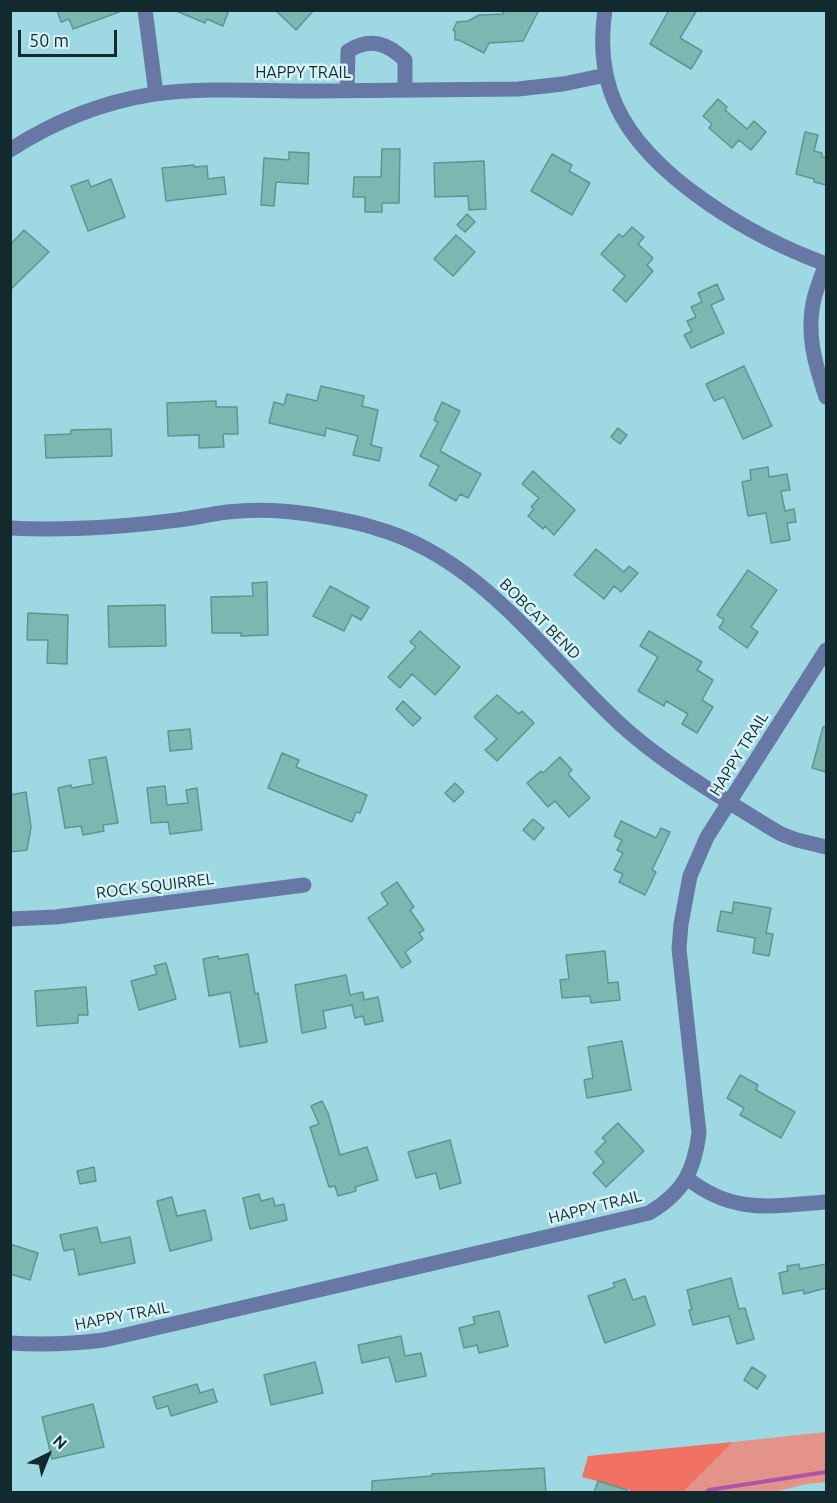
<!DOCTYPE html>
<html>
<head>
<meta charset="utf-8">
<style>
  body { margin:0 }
  #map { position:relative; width:837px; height:1503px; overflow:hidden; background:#9ed8e2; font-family:Ubuntu,sans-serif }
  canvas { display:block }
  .frame { position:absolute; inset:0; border:12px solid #122a2e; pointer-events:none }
  .north { position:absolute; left:18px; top:1425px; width:60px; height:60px; -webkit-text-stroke:4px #d7f3f8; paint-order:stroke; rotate:43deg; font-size:16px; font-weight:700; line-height:24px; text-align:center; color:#122a2e }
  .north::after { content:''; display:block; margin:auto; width:21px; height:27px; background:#122a2e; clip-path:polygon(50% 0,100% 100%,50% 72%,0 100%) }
  .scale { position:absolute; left:18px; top:30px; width:99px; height:27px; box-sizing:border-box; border:3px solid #122a2e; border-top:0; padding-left:8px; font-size:18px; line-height:21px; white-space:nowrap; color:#122a2e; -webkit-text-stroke:4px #d7f3f8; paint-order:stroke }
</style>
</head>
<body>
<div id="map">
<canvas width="837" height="1503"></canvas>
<div class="frame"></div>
<div class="north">N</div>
<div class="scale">50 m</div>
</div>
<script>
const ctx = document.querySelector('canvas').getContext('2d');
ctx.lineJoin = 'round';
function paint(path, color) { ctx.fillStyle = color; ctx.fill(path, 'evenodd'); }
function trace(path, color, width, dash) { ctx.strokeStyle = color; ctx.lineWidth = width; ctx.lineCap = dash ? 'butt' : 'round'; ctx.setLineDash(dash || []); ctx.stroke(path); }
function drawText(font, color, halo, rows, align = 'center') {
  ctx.font = font + ' Ubuntu,sans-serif'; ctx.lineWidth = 5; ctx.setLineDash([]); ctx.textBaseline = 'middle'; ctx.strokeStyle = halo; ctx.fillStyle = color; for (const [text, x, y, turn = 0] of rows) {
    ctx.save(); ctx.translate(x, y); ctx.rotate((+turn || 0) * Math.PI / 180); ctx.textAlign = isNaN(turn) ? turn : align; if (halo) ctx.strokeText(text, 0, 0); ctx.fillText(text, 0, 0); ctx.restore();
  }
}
const green = new Path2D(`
  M826,1432V1482L806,1484L775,1492H683L733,1442Z`);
const forest = new Path2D(`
  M733,1442L683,1492H629L630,1490L582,1477L588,1456Z`);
const stream = new Path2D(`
  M707,1492L709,1490L826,1472`);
const building = new Path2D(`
  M57,10H119V12L73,29L69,19L61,22Z
  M174,10H229L223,26L207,19L205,23Z
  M275,10H314L296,30Z
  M502,10H539L523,41L489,43L484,53L459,40H455V31L453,30L457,22L468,21L479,15L504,14Z
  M669,10H697L680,38L702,51L691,69L650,44Z
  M718,99L727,107L725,110L747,129L754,121L766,132L751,150L739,140L732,148L709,128L712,124L703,116Z
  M805,132L818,135L814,151L822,153V157L826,158V185L814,182V179L796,174Z
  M382,149H400L399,203H382V212H365V197H353L354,177H381Z
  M289,152L309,153L308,184L276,182L274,206L261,205L264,158L289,160Z
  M552,154L572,165L569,171L590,183L572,215L531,191Z
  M484,161L486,209L469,210L468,196L435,197L434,163Z
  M194,165V167L207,166L208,179L224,177L226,194L166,201L162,168Z
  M111,179L125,217L88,231L71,186L88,180L91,187Z
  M467,214L475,222L465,232L457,225Z
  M632,227L644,237L638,244L653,258L647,265L653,271L626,302L613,290L625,276L601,254L619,234L623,237Z
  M24,230L49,252L10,290V245Z
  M456,235L475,252L453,276L434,259Z
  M717,284L724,299L711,305L724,333L691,348L684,335L692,331L687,321L696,317L691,307L702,302L698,293Z
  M744,366L772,426L743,439L724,397L714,401L706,384Z
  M321,386L364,396L362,406L378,410L371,445L382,448L379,461L353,455L358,436L326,428L325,436L269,423L274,402L284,405L287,394L317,401Z
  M216,401V407H237L238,434H223L224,447L199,448V435L168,436L167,403Z
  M442,402L460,411L440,451L481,474L468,498L460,494L456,501L429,485L439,466L420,456L438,422L434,420Z
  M618,428L627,435L620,444L611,437Z
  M111,429L112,456L46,458L45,435L71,434V430Z
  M768,467L769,477L787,474L790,490L781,491L785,511L794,509L796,522L787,523L790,540L771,543L766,513L748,516L742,482L751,480L750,470Z
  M533,471L575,510L554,535L545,526L543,529L528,516L534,509L531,507L539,498L522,484Z
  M596,549L624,572L629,566L638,573L621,592L614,586L604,599L574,575Z
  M748,570L777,590L751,627L758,632L747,648L719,628L724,620L717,615Z
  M267,582L268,635L241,636V633H212L211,597L253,596L252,583Z
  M330,586L369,607L361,620L352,615L344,631L313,616Z
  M165,605L166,646L109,647L108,606Z
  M28,613L68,615L67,664L47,663L48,640H27Z
  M420,631L460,667L435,695L412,674L400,688L388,677L416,647L410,642Z
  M649,631L702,662L697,670L713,680L702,700L713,707L697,733L682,724L688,714L666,701L664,706L638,691L658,657L640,646Z
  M497,695L519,714L522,711L534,723L497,761L485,750L497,739L474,717Z
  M403,701L421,718L413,726L396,709Z
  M823,727H826V772L812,768Z
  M190,729L192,749L170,751L168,731Z
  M282,753L299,760L296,767L367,795L360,813L356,812L352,822L268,788Z
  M106,757L118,823L103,825L104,831L83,835L81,826L65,828L58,788L71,785L72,788L93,784L89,760Z
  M560,757L572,770L568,774L590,798L569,817L555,801L548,807L527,783L541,771L543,773Z
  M455,783L464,792L454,802L445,793Z
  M165,786L167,805L188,803L186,790L197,788L202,830L170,834L168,822L151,823L147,788Z
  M26,792L31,827L27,850L10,852V795Z
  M533,819L544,828L534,840L523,830Z
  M621,821L656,838L661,828L670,832L652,870L656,872L645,895L619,882L623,874L614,870L623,853L617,850L622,840L614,836Z
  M397,882L414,907L410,910L424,930L419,933L423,939L405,952L411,962L402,968L368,918L388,904L381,893Z
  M734,902L771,908L766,933L773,934L769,956L753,953L755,938L717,931L721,911L732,913Z
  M605,951L608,983L618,982L620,1000L591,1003L590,996L562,998L560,980L569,979L566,955Z
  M248,954L255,994L258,993L267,1042L240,1047L230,992L209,996L203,959L218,956L219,959Z
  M166,963L176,999L139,1010L131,981L157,974L154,966Z
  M346,975L350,995L363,992L364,1000L378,997L383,1021L365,1025L363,1016L355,1018L352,1005L323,1011L326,1028L302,1033L295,985Z
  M86,987L88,1015H78V1023L37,1026L35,991Z
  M622,1041L631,1090L587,1098L584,1080L593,1078L588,1047Z
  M740,1075L758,1085L756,1090L795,1112L781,1138L740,1115L744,1108L727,1098Z
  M322,1101L328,1113L340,1155L367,1147L378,1180L355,1187L356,1191L338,1196L335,1186L329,1187L310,1127L319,1124L311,1106Z
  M618,1123L644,1151L606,1187L593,1173L604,1162L595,1152L606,1141L602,1138Z
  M450,1140L461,1183L440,1189L436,1173L416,1178L408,1152Z
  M94,1167L96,1181L80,1184L77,1171Z
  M259,1194L261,1201L273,1198L275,1206L284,1204L287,1220L250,1229L243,1198Z
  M172,1197L177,1216L205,1210L212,1240L170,1251L157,1201Z
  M97,1227L101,1243L130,1237L135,1263L79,1275L74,1249L64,1251L60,1235Z
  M10,1244L38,1253L30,1280L10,1274Z
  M799,1264L800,1269L826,1264V1288L804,1294L803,1290L783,1294L779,1273L788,1271L787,1266Z
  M731,1278L739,1309L745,1308L754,1339L737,1344L729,1316L693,1325L689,1310H692L687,1290Z
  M625,1279L633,1300L645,1296L655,1325L605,1343L588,1296L615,1287L613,1283Z
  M499,1311L508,1346L479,1353L477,1345L464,1348L459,1328L475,1324L473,1317Z
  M401,1336L405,1356L421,1353L426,1376L396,1382L389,1357L362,1363L358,1345Z
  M315,1362L323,1393L271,1405L264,1375Z
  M752,1367L766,1376L757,1389L744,1380Z
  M197,1384L200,1393L213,1389L217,1402L171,1416L168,1406L157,1409L153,1397Z
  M93,1404L104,1447L52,1459L42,1417Z
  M544,1468L546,1492H372V1481L432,1476V1474Z
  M598,1481L627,1490V1492H594Z`);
const minor = new Path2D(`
  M145,10L156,94
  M605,10C600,43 602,74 616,105C648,177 754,238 826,264
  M347,90L348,51C370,37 387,43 405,60V90
  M10,150C53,122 103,102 154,94C206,87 260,91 313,91C381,90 449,90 518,89L563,84L606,75
  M826,264C822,274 818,285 815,295C805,331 815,364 826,397
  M10,528C67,531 122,527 178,520C194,518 211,514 227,512C253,509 283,510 309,514C331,518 354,521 375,528C480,557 544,654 620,724C655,756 691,778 730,803C747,813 763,824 781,834L797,840L826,847
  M10,919L56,917L304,885
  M687,1178C733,1215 772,1206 826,1202
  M10,1343C42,1345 72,1344 104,1340L649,1213C684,1192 694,1171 699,1133L679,949L681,924L690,876L707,837L826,650`);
const streetNames = [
  ["HAPPY TRAIL",303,73],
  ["BOBCAT BEND",540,619,45],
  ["HAPPY TRAIL",739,754,-58],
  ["ROCK SQUIRREL",155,886,-7],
  ["HAPPY TRAIL",595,1207,-14],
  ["HAPPY TRAIL",122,1316,-11]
];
paint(green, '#e39387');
paint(forest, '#f17262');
trace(stream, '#ae54ab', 4);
paint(building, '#7db7b2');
trace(building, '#5c9691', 1.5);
trace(minor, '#6778a5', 15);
drawText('16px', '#122a2e', '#d7f3f8', streetNames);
</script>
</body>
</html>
